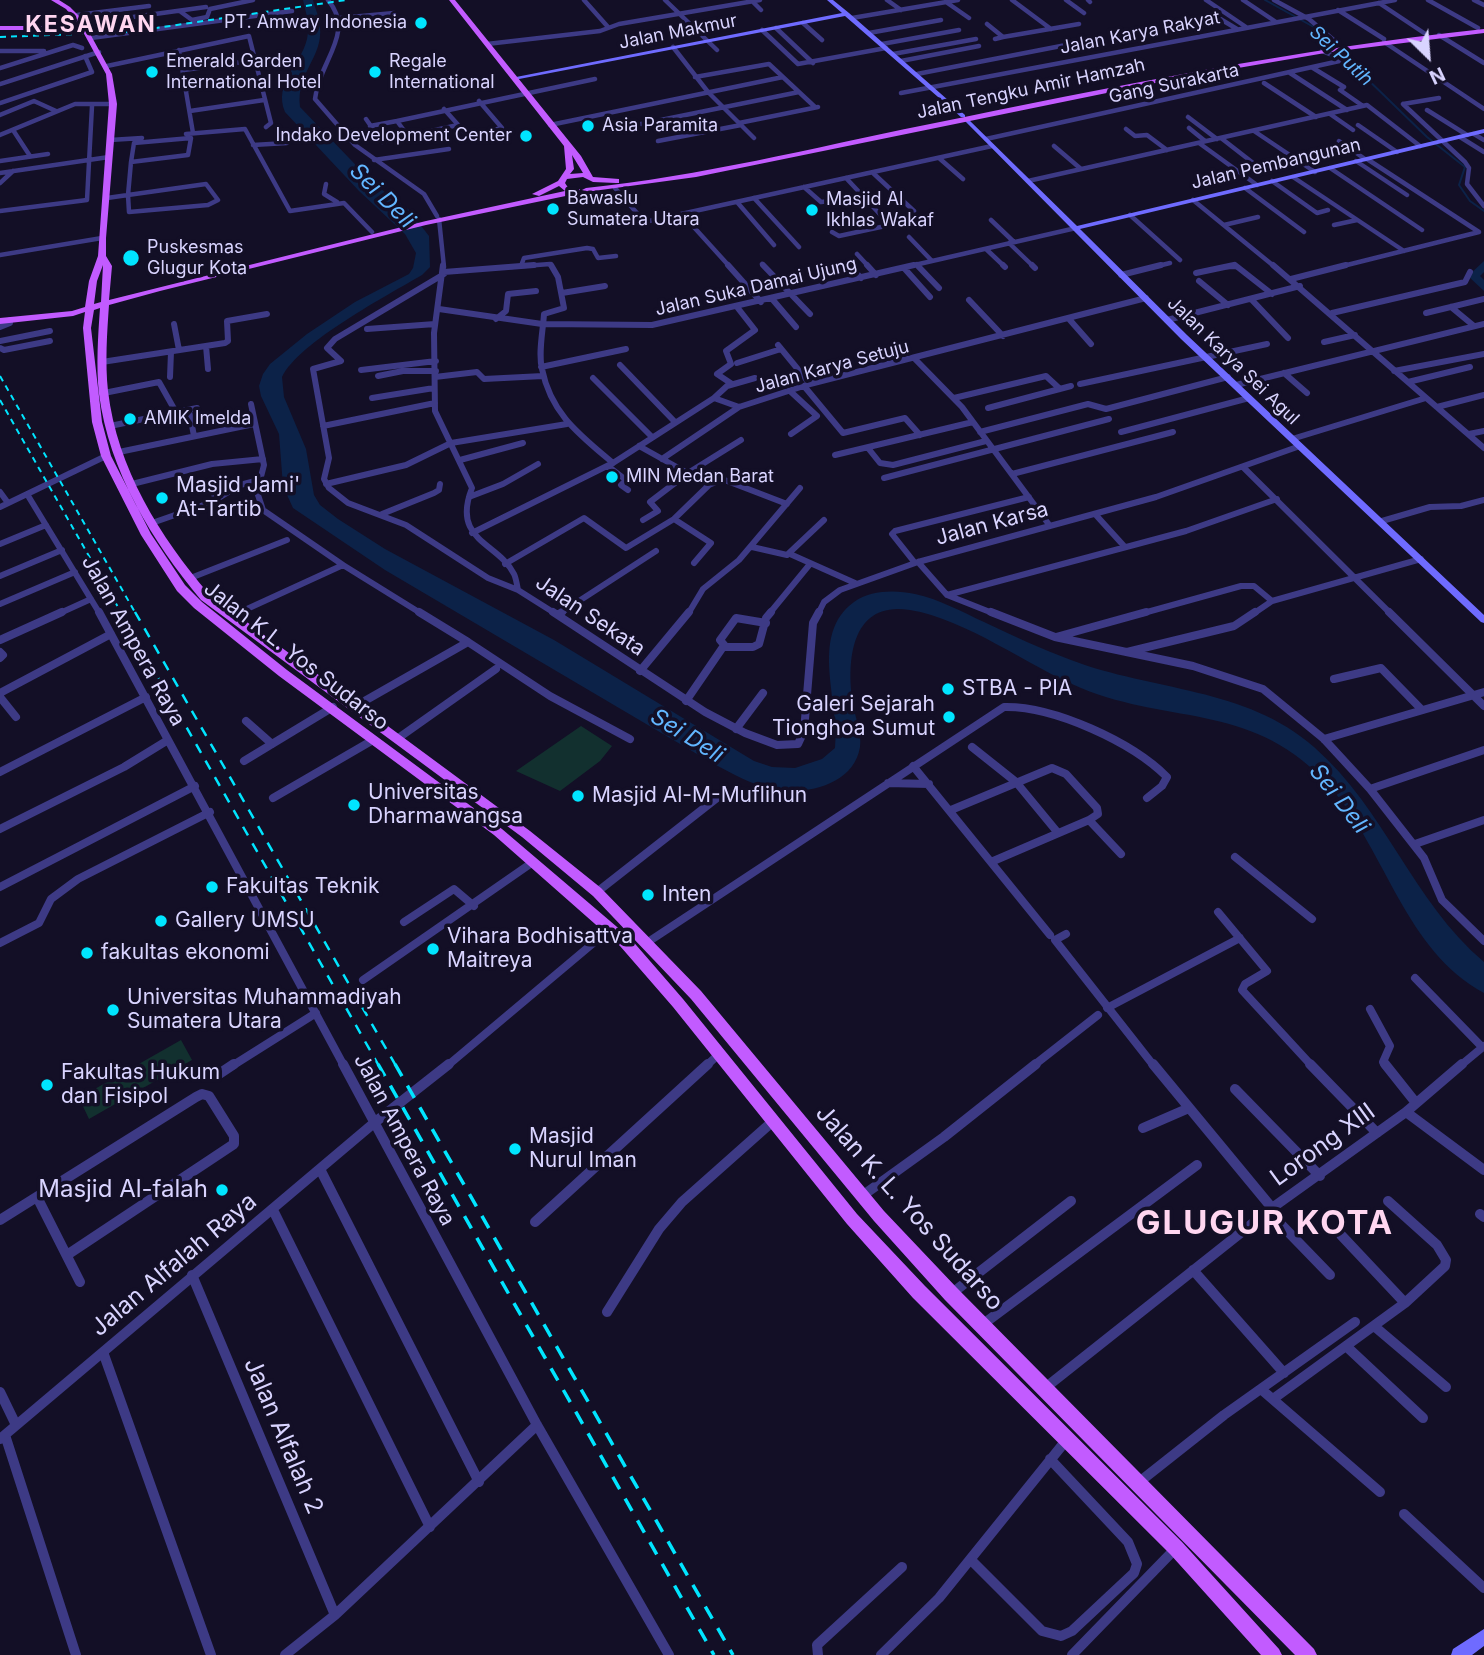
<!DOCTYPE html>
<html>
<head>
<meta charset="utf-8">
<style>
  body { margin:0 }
  #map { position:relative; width:1484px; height:1655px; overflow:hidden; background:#130f26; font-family:Inter,sans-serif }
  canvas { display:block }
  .north { position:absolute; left:1393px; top:21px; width:70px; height:70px; -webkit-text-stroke:5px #130f26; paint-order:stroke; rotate:155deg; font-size:19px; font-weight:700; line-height:28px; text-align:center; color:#d9d4ff }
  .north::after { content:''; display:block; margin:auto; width:24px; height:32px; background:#d9d4ff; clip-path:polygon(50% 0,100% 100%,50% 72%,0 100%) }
</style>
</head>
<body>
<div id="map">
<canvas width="1484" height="1655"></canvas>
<div class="north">N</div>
</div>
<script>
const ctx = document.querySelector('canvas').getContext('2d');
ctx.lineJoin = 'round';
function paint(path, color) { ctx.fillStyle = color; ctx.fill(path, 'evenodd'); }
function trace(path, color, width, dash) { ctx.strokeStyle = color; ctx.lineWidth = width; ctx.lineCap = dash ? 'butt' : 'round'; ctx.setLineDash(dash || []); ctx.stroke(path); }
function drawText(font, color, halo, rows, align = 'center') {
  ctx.font = font + ' Inter,sans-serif'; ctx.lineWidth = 7; ctx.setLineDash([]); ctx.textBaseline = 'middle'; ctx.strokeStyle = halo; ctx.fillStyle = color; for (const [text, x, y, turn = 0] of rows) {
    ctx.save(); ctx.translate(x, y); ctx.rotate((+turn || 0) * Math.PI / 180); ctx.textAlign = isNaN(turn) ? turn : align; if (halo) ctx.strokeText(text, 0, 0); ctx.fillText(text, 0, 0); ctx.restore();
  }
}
const green = new Path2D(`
  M581,726L612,746L600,761L560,791L516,771Z
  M181,1040L192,1060L89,1119L79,1098Z`);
const water = new Path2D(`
  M303,0H313C315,9 320,18 320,27C323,58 296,72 300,107L374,184L408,209L429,236L430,267L422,275C388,295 299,342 282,377L284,397L306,449L314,495L320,505L338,519L385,549L554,640L754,761L772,767L795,768L822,759L835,748C841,704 808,635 854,602C871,590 895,590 915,594C939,599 962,612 984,622C1013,636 1042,649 1071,660C1152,691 1246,687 1314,747C1386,810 1412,901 1484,962V993C1405,950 1387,853 1331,788C1255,701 1173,726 1081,688C1028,666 966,619 910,610C851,600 846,661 853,704C855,718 862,732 860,747C854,785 805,796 773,789C752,785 733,774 714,764L385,570L293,508L283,486L279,434L261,396L259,386L263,374L270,364L307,334L355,302L409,274L413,268L416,253L405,234L359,191L285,112C273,83 301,65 307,39C310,25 306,13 303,0Z`);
const stream = new Path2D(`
  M1265,0L1321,31L1325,44L1359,71L1427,137L1465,167L1459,185L1470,201L1484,211`);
const river = new Path2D(`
  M1484,261V272L1480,276L1484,280V291L1468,276Z`);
const streetFar3 = new Path2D(`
  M328,0C356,33 319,61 315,99L355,145L424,194L437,216
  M584,0L608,27
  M665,0L717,50
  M887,0L901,10
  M1012,0L1051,29
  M1066,0L1084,13
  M1088,0L1090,2
  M1206,0L1246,27
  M1243,0L1276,22
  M1274,0L1309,19L1336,42
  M1428,0L1478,28
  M1474,0L1484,5
  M752,1L761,10
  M946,2L969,18
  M1379,3L1424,33
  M1338,10L1384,39
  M181,12L192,20L207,17L210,9L253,0
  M77,15L149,6
  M1217,17L1237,29
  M340,18L394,13
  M852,18L958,0
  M803,23L822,40
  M82,24L206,7
  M987,24L1003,37L995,39
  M776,28L813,63
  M762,30L798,64L886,48
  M869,33L941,20
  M1439,35L1484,63
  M1003,37L1079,24
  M91,38L292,11
  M1384,42L1484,109
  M487,44L600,31L619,24L760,0
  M882,44L959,30
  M673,47L708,92L754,138
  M179,50L193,133
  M0,51H44
  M893,54L976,39
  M901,61L979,46
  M107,66L249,36L271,123L266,127
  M0,68L73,45L82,48
  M1313,68L1344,87L1340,90L1363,106
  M184,70L256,60
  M1290,73L1347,110
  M917,74L1102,38
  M695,77L769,64L815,107
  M1264,83L1316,117
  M0,84L99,52
  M188,89L260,80
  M901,93L1395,0
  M0,103L92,72L85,56
  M1403,104L1465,162L1469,168L1467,184L1484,206
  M1403,104L1439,98
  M444,109L468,136L502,128L479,101
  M1427,110L1467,135
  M190,111L264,100
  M1330,114L1353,130
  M0,115L34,101L56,111
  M1188,117L1217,139
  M366,119L382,142L408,136
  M739,123L818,107
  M641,124L799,92
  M458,125L408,136L397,121L595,79
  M550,125L783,77
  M1358,125L1397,152
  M370,126L397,121
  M1189,128L1205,141
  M1126,129L1135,136L1147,135L1167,150
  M13,130L30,156
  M1254,131L1315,172
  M186,134L245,129L290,211L344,203L372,232
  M1474,134L1484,140
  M0,135L75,104H113
  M1460,137L1484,152
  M191,138L188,155L131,162L134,143Z
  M1221,138L1257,166
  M986,139L1344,60L1322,51
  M110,140L142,138
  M658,141L741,125
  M1339,141L1365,159
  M1199,143L1257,185
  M253,145L287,143
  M1054,146L1081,169
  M939,158L963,179
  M374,160L449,149
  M0,161L48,154
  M1356,161L1407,195
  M1330,168L1422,230
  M0,173L109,157
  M873,173L914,211
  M1293,177L1404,251
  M1028,181L1367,105L1420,146
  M1272,181L1317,213L1328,210
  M0,183L13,171
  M206,184L218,200L208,205L129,212L128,195Z
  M326,184L324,194L337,202
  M804,187L821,202L831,201
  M615,188L643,220L649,221L992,146
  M1245,188L1304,232
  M128,195L131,162
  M107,198L128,195
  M754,198L799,247
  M1193,200L1275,267
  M737,202L774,245
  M0,211L87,200L92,106
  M682,214L730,267
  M1130,215L1180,260
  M439,219L444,267
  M991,220L1014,242
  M1224,225L1258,217
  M1334,225L1357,220
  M832,232L839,236L890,225L846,178
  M909,237L932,261
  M1009,243L1034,267
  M986,249L1005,267
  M857,254L869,267
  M0,255L102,238
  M847,263L851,267
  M762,264L765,267
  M917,265L919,267
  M521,266L524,258L587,248L593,249L598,258L616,256
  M511,267L550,264L552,267
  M906,267L1076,228
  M1154,267L1170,263
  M1226,267H1237
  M1339,267L1479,232L1367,159`);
const streetFar2 = new Path2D(`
  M443,265L434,333L435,411L472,488C451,541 498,542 514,574C516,578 517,585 518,590L556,614
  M551,265L558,277L564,308L544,314C543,331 538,353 542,369C551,414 580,435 613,463
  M728,265L761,302
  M763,265L810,314
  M849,265L861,278
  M867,265L876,275
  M917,265L939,288
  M1003,265L1005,267
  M1032,265L1035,268
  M1235,265L1272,294
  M1273,265L1484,448
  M904,268L930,297
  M444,272L534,265
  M1196,273L1234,265
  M444,274L335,339L327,348L341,361L313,369L329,458L324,479L329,488L348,503L406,525L488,578L518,590
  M1121,275L1161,265
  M1291,279L1346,265
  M1199,281L1228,305
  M562,293L605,286
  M1251,299L1288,338
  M773,300L796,327
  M969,300L1003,336
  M1451,307L1474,326
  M439,309L542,324L652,325L914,265
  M1332,313L1465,282L1470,272
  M1426,313L1484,299
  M496,319L506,311L508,294L536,291
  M1069,319L1091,344
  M1167,320L1300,286
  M174,324L179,350
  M0,327L10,323V320
  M367,329L435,324
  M0,341L50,331
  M1324,342L1355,335
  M778,345L810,384
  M206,346L208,369
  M0,348L4,350L50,341
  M915,359L962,407L1050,526
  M102,362L225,343L228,341L227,321L267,314
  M737,363L781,349
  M620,365L674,421
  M541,367L626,349
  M361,370L436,361
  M1394,371L1484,354
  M1284,373L1307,393
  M378,376L403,371H436
  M170,377L171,352
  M435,377L477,372L484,379L543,376
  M593,378L651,436
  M1408,382L1470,367
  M732,384L717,374L731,364L726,351L755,330L737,307
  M1080,384L1267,344
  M1236,385L1484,324
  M804,386L843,433L905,418L920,435
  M790,391L817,416L791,434
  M104,393L159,382L177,414
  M372,398L434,388
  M714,398L727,386L755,378
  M954,398L1046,376L1060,389
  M1437,407L1484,395
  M988,408L1071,386
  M189,410L194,436
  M110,426L197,408
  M323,426L435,403
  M980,432L1088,404L1106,409L1228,377
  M1121,432L1249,398
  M1469,434L1484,431
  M1292,439L1426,398
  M868,448L880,463L893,465L986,441
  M119,452L254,424
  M835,455L973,422
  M662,459L739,407
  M460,460L523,443
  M608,466L626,480L621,485L628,490
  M1244,468L1391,614
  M1012,474L1173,432
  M884,478L1109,419
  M132,484L212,464L263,459
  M326,484L406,465L451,443L567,424
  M709,485L722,479L787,504
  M0,492L8,503
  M27,494L100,614
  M469,497L503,484L538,464
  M217,499L240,485L259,480
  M0,507L106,456
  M382,514L434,493L439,490L440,484
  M1095,514L1124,546
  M674,519L711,543L694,563
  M643,520L658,511L650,502L688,473L741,440
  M1382,521L1430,507L1461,506L1484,500
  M152,523L215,501L213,483
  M472,533L613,463L714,398L739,407L810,384L1146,298
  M0,544L46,525
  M752,547L787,555L824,520
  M790,554L855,583
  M918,562L947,595L995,614
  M915,563L892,534L895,531L1029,497
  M505,564L584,518L626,548L674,519L709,485L639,446
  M343,565L422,614
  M0,576L62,550
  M188,579L287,540
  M947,595L1186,531L1277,499
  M0,604L75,572
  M58,614L91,599
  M236,614L343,565L263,510L257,492L264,465L251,404
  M559,614L656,551
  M688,614L703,589L739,560L800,488
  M769,614L810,564
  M818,614L824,602L840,590L918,562L1156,497L1300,446
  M1140,614L1241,586H1254L1272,601
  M1253,614L1272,601L1421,559`);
const streetFar1 = new Path2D(`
  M99,612L344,1066
  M553,612L705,712L745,733L777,745L798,744L804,731L813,623L819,612
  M991,612L1055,637L1193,666L1263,689L1324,739L1370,789L1424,858L1442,900L1484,941
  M1389,612L1484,706
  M559,614L562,612
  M231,616L240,612
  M1056,637L1146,612
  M0,640L62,612
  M468,642L550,696L630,739
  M725,646L720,640L736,618L766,623
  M0,652L3,655L0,658
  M1127,652L1234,626L1255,612
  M640,671L689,612
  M1334,679L1381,668L1422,710
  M0,693L111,634
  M0,697L16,717
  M686,701L723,647H753L759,644L766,618L771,612
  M354,707L468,642L419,612
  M246,721L272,744
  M736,729L763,693
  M397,739L496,669
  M1324,739L1484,692
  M972,747L1016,782L1058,833
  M244,761L333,707
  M913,766L1050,935
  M0,772L146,697
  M888,783L929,784
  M1370,789L1484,750
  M273,798L373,740
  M951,810L1052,768L1066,774L1097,808L1098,814L1089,820
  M0,829L124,767L168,740
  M1415,844L1484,820
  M1235,857L1312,919
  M991,862L1089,820L1121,854
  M0,887L195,786
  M597,892L722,794
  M1218,912L1267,971L1245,984L1242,990L1312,1066
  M404,922L454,889L474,906
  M1066,934L1055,940L1154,1066
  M648,942L1004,707C1054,706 1132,742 1167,777L1162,786L1147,798
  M0,943L39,923L51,899L78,879L210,812
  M1415,978L1482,1047
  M363,980L533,862
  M1107,1008L1240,938
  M1370,1009L1390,1046L1383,1062L1386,1066
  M232,1066L316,1013
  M447,1066L610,929
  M706,1066L719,1054
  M1033,1066L1098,1015
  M1460,1066L1484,1046`);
const street = new Path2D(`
  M343,1064L537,1425L669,1655
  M1153,1064L1272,1208
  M1310,1064L1377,1133
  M1385,1064L1416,1103
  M216,1076L234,1064
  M1235,1089L1320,1176
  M1406,1112L1484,1170
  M1143,1128L1189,1108
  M320,1169L479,1482
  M862,1196L944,1137L1036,1064
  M37,1197L80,1282
  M273,1210L430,1527
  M1268,1211L1330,1275
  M1480,1214L1484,1217
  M0,1220L196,1097L202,1094L209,1096L234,1136V1144L67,1255
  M535,1222L708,1064
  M1341,1235L1405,1303
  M1193,1270L1284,1373
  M192,1275L335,1615
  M951,1294L1071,1201
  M607,1312L659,1229L682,1202L772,1122
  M982,1325L1197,1165
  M1374,1326L1446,1387
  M1346,1346L1423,1418
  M103,1352L211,1655
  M1045,1388L1272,1208L1406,1112L1462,1064
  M1262,1390L1380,1492
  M0,1392L16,1425
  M1273,1399L1405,1303L1445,1266L1446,1260L1437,1245L1388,1201
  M5,1435L76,1655
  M0,1439L374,1123L449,1064
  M1138,1483L1224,1415L1355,1322
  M1404,1514L1484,1588
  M971,1560L1042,1631L1061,1636L1072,1631L1134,1573L1137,1564L1128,1542L1050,1459
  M285,1655L335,1615L537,1425
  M818,1655L817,1645L902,1567
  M881,1655L939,1598L1068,1438
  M1072,1655L1176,1548`);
const secondary = new Path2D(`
  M827,0H833L849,13L965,115V117H961L845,16L514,80L511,78L842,13Z
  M966,117L1077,226L1484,129V133L1080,229L1187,335L1484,615V623L1481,622L1181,339L964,120V118Z
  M1484,1629V1646L1472,1655H1451L1453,1649Z`);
const primary = new Path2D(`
  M51,0H59L70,7L82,19L112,74L117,104L106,238V256L112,266L109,300L426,221L565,191L559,186L539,196L532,194L558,181L566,169L564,146L449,0H455L581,156L593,177L619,179V183H616L593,182L583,177L567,179L565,183L569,189L567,191L580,189V193L426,225L160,291L109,305C107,334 105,362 108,391C117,468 160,537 209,594L530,831L601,888L701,991L884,1211L957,1288L1314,1649L1317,1655H1295L945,1300L874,1221L691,999L593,896L522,837L201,600C152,541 109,471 99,394C96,366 98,336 100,308L94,310L91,328L102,422L111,456L151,534L185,585L202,602L287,670L502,829L630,938L683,999L857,1214L925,1286L1182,1542L1279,1649L1282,1655H1261L1170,1554L913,1298L847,1224L673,1007L620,946L494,835L279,676L194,608L177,591L141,535L101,456L92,422L83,328L85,312L73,316L0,324V318L72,311L85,307L89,281L98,256L109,104L106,74L82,30H0V26H80L66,9ZM572,155L583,173L570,174L574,169ZM103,265L101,302L94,304L97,281Z
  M1484,29V33L1331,52L1180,78L696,177L586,192L582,190L586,188C701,176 812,148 925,125C1111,87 1295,49 1484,29Z`);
const railFar2 = new Path2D(`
  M0,37L129,32L346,0
  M0,376L136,614
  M0,400L122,614`);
const railFar1 = new Path2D(`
  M121,612L379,1066
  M135,612L396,1066`);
const rail = new Path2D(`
  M378,1064L714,1655
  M395,1064L733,1655`);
const markers = [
  [421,23,7,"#00e5ff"],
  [152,72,7,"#00e5ff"],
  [375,72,7,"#00e5ff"],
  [588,126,7,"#00e5ff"],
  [526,136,7,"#00e5ff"],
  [553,209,7,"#00e5ff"],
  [812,210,7,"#00e5ff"],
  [131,258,9,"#00e5ff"],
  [130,419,7,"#00e5ff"],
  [612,477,7,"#00e5ff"],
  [162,498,7,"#00e5ff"],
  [948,689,7,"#00e5ff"],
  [949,717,7,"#00e5ff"],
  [578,796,7,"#00e5ff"],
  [354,805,7,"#00e5ff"],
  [212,887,7,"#00e5ff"],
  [648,895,7,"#00e5ff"],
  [161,921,7,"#00e5ff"],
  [433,949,7,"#00e5ff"],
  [87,953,7,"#00e5ff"],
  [113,1010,7,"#00e5ff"],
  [47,1085,7,"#00e5ff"],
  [515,1149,7,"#00e5ff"],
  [222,1190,7,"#00e5ff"]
];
const farPoinames = [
  ["PT. Amway Indonesia",407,23,"right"],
  ["Emerald Garden",166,62],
  ["International Hotel",166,83],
  ["Regale",389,62],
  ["International",389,83],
  ["Asia Paramita",602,126],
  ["Indako Development Center",512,136,"right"],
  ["Bawaslu",567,199],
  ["Sumatera Utara",567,220],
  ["Masjid Al",826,200],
  ["Ikhlas Wakaf",826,221],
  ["Puskesmas",147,248],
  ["Glugur Kota",147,269],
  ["AMIK Imelda",144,419],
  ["MIN Medan Barat",626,477]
];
const farStreetnames = [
  ["Jalan Makmur",678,32,-11],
  ["Jalan Karya Rakyat",1140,33,-11],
  ["Gang Surakarta",1174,84,-12],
  ["Jalan Tengku Amir Hamzah",1031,89,-12],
  ["Jalan Pembangunan",1276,164,-13],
  ["Jalan Suka Damai Ujung",756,287,-13],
  ["Jalan Karya Sei Agul",1233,361,44],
  ["Jalan Karya Setuju",832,367,-15]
];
const farWaternames = [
  ["Sei Putih",1341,56,43]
];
const poiNames = [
  ["Masjid Jami'",176,486],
  ["At-Tartib",176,510],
  ["STBA - PIA",962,689],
  ["Galeri Sejarah",935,705,"right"],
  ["Tionghoa Sumut",935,729,"right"],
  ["Universitas",368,793],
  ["Dharmawangsa",368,817],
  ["Masjid Al-M-Muflihun",592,796],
  ["Fakultas Teknik",226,887],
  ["Inten",662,895],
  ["Gallery UMSU",175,921],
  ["Vihara Bodhisattva",447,937],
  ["Maitreya",447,961],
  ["fakultas ekonomi",101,953],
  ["Universitas Muhammadiyah",127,998],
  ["Sumatera Utara",127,1022],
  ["Fakultas Hukum",61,1073],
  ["dan Fisipol",61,1097],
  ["Masjid",529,1137],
  ["Nurul Iman",529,1161]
];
const streetNames = [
  ["Jalan Karsa",992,524,-15],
  ["Jalan Sekata",590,616,34],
  ["Jalan Ampera Raya",133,641,61],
  ["Jalan K.L. Yos Sudarso",296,656,38],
  ["Jalan Ampera Raya",404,1140,62]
];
const farDistrictnames = [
  ["KESAWAN",91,25]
];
const waterNames = [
  ["Sei Deli",382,196,45],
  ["Sei Deli",687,736,32],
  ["Sei Deli",1339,799,52]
];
const nearStreetnames = [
  ["Lorong XIII",1323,1145,-36],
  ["Jalan K. L. Yos Sudarso",909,1208,48],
  ["Jalan Alfalah Raya",174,1265,-40],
  ["Jalan Alfalah 2",283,1436,67]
];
const nearPoinames = [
  ["Masjid Al-falah",208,1190]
];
const nearDistrictnames = [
  ["GLUGUR KOTA",1265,1224]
];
paint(green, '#12302f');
paint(water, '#0c2248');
trace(stream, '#0c2248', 2);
paint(river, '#0c2248');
trace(streetFar3, '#3d3a85', 4.5);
trace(streetFar2, '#3d3a85', 6);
trace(streetFar1, '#3d3a85', 8);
trace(street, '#3d3a85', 10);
paint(secondary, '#6f6bff');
paint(primary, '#c25bff');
trace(railFar2, '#00e5ff', 2, [6, 5]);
trace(railFar1, '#00e5ff', 2.5, [10, 9]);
trace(rail, '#00e5ff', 3.5, [14, 11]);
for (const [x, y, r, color] of markers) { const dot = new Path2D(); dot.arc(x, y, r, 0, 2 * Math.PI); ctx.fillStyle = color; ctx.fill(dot); trace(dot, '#130f26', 2.5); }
drawText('18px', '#d9d4ff', '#130f26', farPoinames, 'left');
drawText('18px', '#d9d4ff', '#130f26', farStreetnames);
drawText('italic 19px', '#62b6ff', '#130f26', farWaternames);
drawText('21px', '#d9d4ff', '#130f26', poiNames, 'left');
drawText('21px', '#d9d4ff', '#130f26', streetNames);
ctx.letterSpacing = '2px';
drawText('bold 23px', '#ffd6f0', '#130f26', farDistrictnames);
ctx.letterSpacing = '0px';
drawText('italic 23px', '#62b6ff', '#130f26', waterNames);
drawText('24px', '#d9d4ff', '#130f26', nearStreetnames);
drawText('24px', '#d9d4ff', '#130f26', nearPoinames, 'right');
ctx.letterSpacing = '2px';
drawText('bold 33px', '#ffd6f0', '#130f26', nearDistrictnames);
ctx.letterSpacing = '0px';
</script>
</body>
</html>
